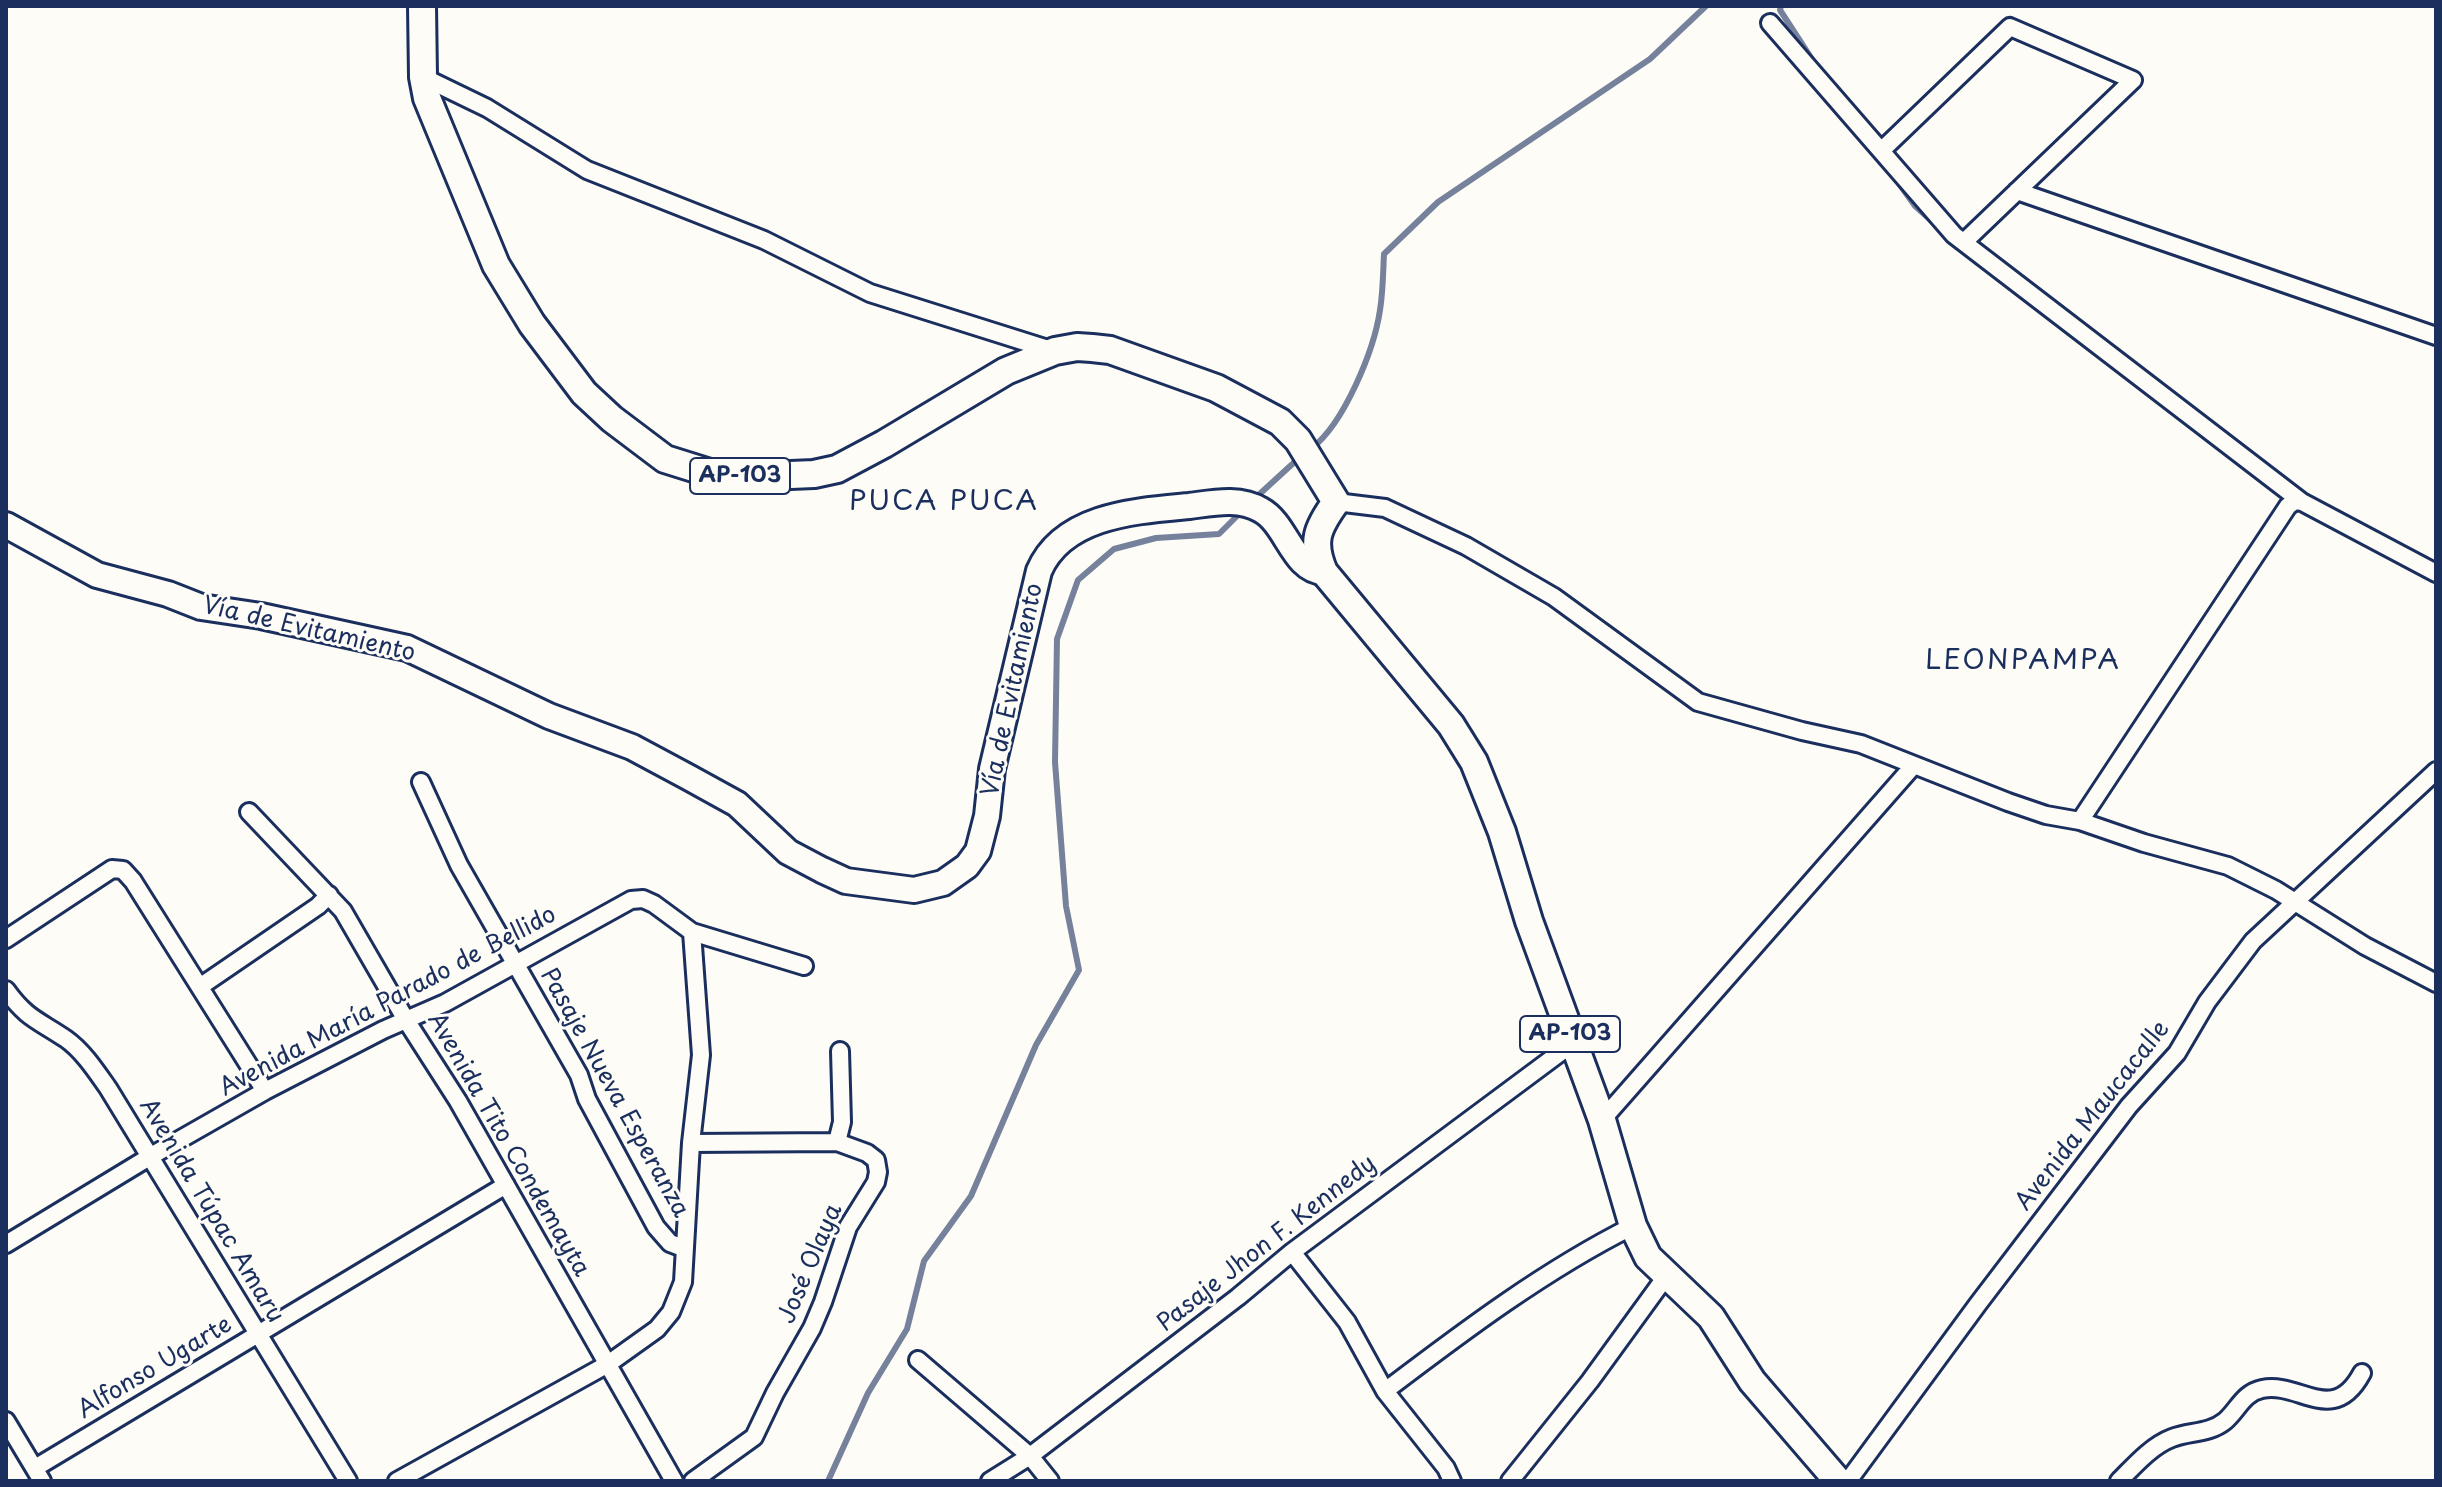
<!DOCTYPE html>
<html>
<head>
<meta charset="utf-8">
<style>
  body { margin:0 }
  #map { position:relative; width:2442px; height:1487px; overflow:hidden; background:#fdfcf7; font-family:"Playpen Sans",sans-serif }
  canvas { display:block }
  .frame { position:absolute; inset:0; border:8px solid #1b2f5e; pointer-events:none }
</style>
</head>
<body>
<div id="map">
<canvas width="2442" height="1487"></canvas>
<div class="frame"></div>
</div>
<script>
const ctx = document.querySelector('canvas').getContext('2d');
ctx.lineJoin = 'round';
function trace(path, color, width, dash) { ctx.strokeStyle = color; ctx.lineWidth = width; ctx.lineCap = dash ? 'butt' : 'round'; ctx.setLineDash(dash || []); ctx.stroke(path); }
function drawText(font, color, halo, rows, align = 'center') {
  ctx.font = font + ' "Playpen Sans",sans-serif'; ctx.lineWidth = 6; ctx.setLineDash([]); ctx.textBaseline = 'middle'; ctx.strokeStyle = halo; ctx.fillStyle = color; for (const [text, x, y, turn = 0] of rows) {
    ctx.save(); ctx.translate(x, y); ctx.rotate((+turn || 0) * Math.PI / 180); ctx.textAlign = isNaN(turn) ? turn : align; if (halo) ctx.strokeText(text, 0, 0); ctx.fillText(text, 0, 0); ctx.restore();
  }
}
const stream = new Path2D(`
  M1781,6L1780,10L1815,64
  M1895,178L1915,206L1935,224
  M1312,448C1344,423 1374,351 1380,310C1383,292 1383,273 1384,254L1438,202L1650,59L1706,6
  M1252,501L1300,457
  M828,1481L868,1393L907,1329L924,1261L971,1196L1036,1045L1079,970L1066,906L1055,762L1057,639L1078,580L1114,549L1156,538L1219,534L1244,509`);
const street = new Path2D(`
  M1770,23L1954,235L2302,502
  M423,77L487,108L587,170L764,240L870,293L1054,351
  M1881,151L2010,27L2133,80L1964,242
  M2017,191L2436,336
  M1336,502L1385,508L1466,546L1554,597L1698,702L1802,731L1861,744L2008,802L2046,815L2080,821L2144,843L2228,866L2276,890L2365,946L2436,983
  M421,782L459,865L579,1075L587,1099L656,1227L670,1243L683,1248
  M249,812L343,911L406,1020L458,1101L674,1481
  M2080,821L2288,506L2295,501L2302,502L2436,573
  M6,939L112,869L123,870L133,881L265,1091
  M201,986L318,906L329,895
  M6,990C27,1019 38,1020 66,1039C83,1051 96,1071 108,1088L348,1481
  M1602,1120L1914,765
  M691,1143L837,1142
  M6,1244L151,1156L265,1091L383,1030L445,1003L631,900L643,899L654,904L692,932L804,966
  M1292,1252L1347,1322L1385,1391L1446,1468L1452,1481
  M918,1360L1030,1456L1050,1481
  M1385,1391C1464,1331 1545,1270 1633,1226
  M6,1421L42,1481
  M35,1468L506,1185
  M397,1481L608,1364L657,1329L671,1312L683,1282L691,1143L701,1055L692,932
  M693,1481L754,1437L775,1393L812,1328L823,1302L848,1227L876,1182L878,1172L876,1160L867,1153L837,1142L842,1122L840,1051
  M990,1481L1030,1456L1238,1297L1292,1252L1573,1043
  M1510,1481L1590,1381L1667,1275
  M1848,1481L1978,1304L2129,1106L2177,1053L2207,1002L2253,941L2436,771
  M2119,1481C2134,1466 2151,1446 2172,1438C2190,1431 2209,1434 2225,1421C2238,1410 2243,1393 2262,1389C2300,1381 2333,1427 2362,1373`);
const secondary = new Path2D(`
  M6,525L97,575L168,594L201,607L261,616L407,648L549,716L632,747L688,777L737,804L788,852L822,870L846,881L914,890L943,883L967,866L978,851L987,816L992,769L1039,571C1063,515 1136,511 1189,506C1213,503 1239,497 1261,510C1287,524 1293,571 1324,572`);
const primary = new Path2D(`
  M422,6L423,77L427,98L496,265L532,324L584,393L612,419L665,459L713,474L744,477L814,474L837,469L884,444L1006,371L1055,351L1077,347L1092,348L1110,350L1216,388L1280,422L1298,440L1336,502C1317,528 1311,542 1324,572L1451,725L1474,762L1502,832L1529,921L1602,1120L1633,1226L1648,1257L1711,1317L1752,1381L1838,1481`);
const shields = [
  [740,476,100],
  [1570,1034,100]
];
const shieldNames = [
  ["AP-103",740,476],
  ["AP-103",1570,1034]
];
const streetNames = [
  ["Vía de Evitamiento",309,630,13],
  ["Vía de Evitamiento",1013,690,-78],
  ["Avenida María Parado de Bellido",388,1002,-28],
  ["Pasaje Nueva Esperanza",614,1093,61],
  ["Avenida Maucacalle",2093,1116,-52],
  ["Avenida Tito Condemayta",508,1145,60],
  ["Avenida Túpac Amaru",211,1211,59],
  ["Pasaje Jhon F. Kennedy",1267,1244,-38],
  ["José Olaya",811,1264,-67],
  ["Alfonso Ugarte",155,1368,-31]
];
const quarterNames = [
  ["PUCA PUCA",944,502],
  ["LEONPAMPA",2023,661]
];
trace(stream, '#76819c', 6);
trace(street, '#1b2f5e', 22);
trace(secondary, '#1b2f5e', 30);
trace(primary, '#1b2f5e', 32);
trace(street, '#fdfcf7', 16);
trace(secondary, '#fdfcf7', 24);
trace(primary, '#fdfcf7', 26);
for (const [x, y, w] of shields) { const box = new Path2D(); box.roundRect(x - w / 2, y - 18, w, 36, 6); ctx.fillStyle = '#fdfcf7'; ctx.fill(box); trace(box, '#1b2f5e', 2); }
drawText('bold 22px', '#1b2f5e', null, shieldNames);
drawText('24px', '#1b2f5e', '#fdfcf7', streetNames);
ctx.letterSpacing = '2px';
drawText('28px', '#1b2f5e', '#fdfcf7', quarterNames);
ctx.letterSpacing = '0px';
</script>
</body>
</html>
